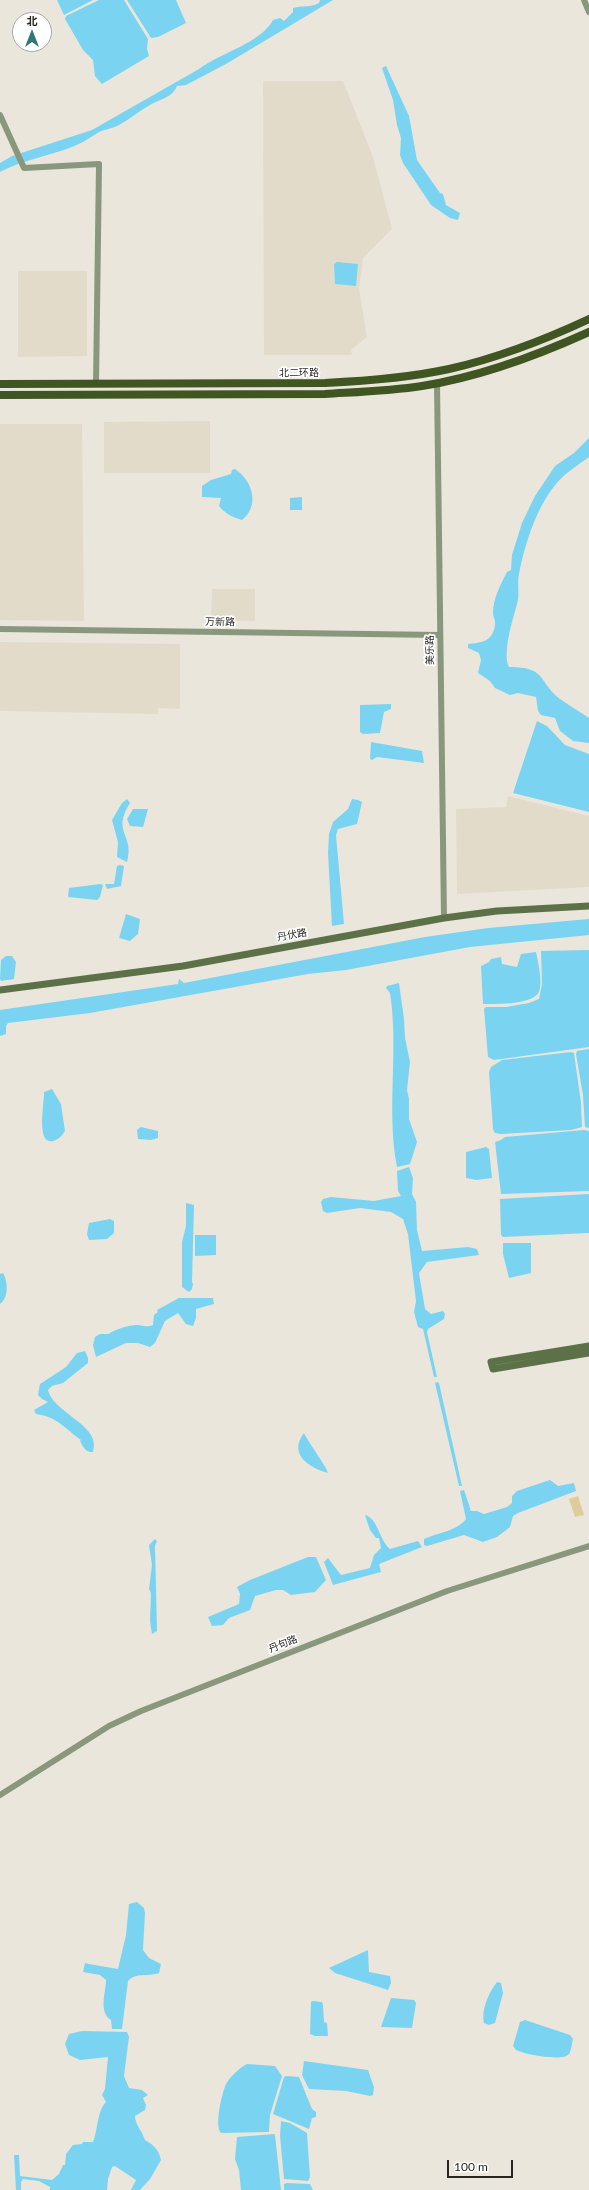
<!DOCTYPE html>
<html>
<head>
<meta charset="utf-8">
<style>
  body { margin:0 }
  #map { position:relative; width:589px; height:2190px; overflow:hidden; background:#ebe6db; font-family:Lato,"Noto Sans SC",sans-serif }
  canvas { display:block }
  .north { position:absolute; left:12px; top:12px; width:40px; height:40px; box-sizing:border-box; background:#fff; border:1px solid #a9a8a7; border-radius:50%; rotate:0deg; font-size:11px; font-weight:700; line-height:16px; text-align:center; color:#282622 }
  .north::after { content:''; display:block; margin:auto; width:14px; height:18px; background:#307871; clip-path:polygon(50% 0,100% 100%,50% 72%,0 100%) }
  .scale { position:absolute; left:447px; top:2160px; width:66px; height:18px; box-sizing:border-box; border:2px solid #282622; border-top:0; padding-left:5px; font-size:12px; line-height:14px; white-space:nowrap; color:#282622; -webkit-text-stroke:3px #fff; paint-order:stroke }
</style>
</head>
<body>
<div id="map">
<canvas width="589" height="2190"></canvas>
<div class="north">北</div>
<div class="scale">100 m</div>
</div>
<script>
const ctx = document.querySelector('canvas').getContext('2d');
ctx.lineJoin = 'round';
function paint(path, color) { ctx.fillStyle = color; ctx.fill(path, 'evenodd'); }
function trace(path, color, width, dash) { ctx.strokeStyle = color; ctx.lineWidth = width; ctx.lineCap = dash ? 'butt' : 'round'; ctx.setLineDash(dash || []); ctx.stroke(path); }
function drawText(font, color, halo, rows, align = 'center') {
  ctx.font = font + ' Lato,"Noto Sans SC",sans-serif'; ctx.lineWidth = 3.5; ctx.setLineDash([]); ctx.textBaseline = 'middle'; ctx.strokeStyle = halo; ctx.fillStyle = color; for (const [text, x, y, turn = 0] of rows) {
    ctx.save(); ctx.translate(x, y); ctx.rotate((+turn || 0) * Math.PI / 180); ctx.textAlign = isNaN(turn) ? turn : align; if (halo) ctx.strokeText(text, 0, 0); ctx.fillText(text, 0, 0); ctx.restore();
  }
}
const built = new Path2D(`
  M263,81H343L373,157L392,229L363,258L359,288L367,337L351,350L352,355H264Z
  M18,271H87V356L18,357Z
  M210,421V473H104V422Z
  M0,424H82L84,621L0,620Z
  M212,589H255V621L211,620Z
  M0,642L180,644V709L158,708V714L0,711Z
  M508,796L589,816V887L457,894L456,809L506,807Z`);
const green = new Path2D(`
  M578,1496L584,1515L575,1517L569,1499Z`);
const water = new Path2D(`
  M57,0H93L64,15Z
  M99,0H124L148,39L147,49L149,56L102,84L95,76L93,60L83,50L65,19L66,16Z
  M127,0H176L186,23L158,37L151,38Z
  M320,0H333L226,64L186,85L177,86C172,98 160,99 150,105C139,111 130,119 119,125C112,129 103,129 96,134C88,139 82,143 72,147C48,156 23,160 0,172V163L12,156L92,130L199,69C220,53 261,43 273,20L280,18L284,21L293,12V8C302,5 310,8 319,3Z
  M386,66L409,116L417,160L440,193L443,194L446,205L460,213L458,220L450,218L431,205L403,163L400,155L401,138L397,125L393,100L382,68Z
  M337,262L358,264L356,286L335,284L334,264Z
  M589,438V457C578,465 565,473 556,484C536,508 525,544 519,574C517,584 520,594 517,604C513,619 502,653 509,667C549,667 537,683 563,701C571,707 581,712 589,718V743L573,741L560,731L555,718L541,715L538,711L536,697L518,693L510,695L495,688L490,681L478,673L481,660L479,653L468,648V644C482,643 493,641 495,625C496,621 493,617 493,613C493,598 501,584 507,572L511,570L512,555L522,523L535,496L555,466L574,453Z
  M235,469C253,481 260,506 242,520C234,518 224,513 219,506L221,498L202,497V486L211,480L231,474L232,470Z
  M302,497V510H290V498Z
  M391,704V709L384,712L380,733L363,734L360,732V705Z
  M537,721L547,726L565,745L589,754V812L513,793Z
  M371,742L422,751L424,763L377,757L372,760L370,759Z
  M127,799L130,803C111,833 135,834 127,862L117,857L118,842L112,820L122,803Z
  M352,799L358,800L362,802L357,824L338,829L336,835L344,924L332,926L328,853L329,834L333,822L348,809Z
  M133,809H148L143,827L130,826L127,819Z
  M120,865L124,866L121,886L107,889L105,884H114L117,866Z
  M100,884L103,885L100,897L97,900L68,897L69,888Z
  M126,914L140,919L138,934L130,941L119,938Z
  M589,919V935L470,947L346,970L308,974L90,1013L8,1023L6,1026V1034L0,1036V1010L178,984L179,979L184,983L425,937L488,928Z
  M589,950V1047L494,1060L488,1057L484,1009L486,1007H506L529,1003L539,999L542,984L541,951Z
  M536,952C538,962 543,982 539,992C532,1005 496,1004 483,1004L481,966L489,962L491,959L501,957L502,964L517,967L521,954Z
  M6,956H12L16,962L14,979L1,981L0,979L1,960Z
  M399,983L404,1019L405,1038L410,1062L407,1090L409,1099V1119L417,1142L410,1164L397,1167C386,1110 399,1050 390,993L386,988L387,986Z
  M589,1049V1128L585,1127L583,1095L576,1054L577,1051Z
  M571,1052L574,1053L581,1103L582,1127L571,1130L501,1134L495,1133L493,1129L489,1072L491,1067L502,1060Z
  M52,1089L61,1104L65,1131C63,1134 60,1138 56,1140C34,1150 45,1100 44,1092Z
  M141,1127L158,1131V1138L151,1140L138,1139L137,1130Z
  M584,1130L589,1131V1191L501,1194L495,1142L501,1140L505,1137Z
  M486,1147L489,1149L492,1178L476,1180L466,1178V1152Z
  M409,1167L413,1178L412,1194L416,1202L417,1230L422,1251L468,1247L477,1249L479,1255L427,1262L419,1273L425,1309L431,1314L443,1311L445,1314L444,1319L428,1329L427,1332L437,1377H434L423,1329L418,1327L414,1312L416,1301L408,1234L403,1219L391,1212L360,1208L327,1213L323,1211L321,1202L323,1199L331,1197L374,1201L401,1196L398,1191L397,1171Z
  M589,1194V1233L503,1237L501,1235L500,1199Z
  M186,1203L194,1205L192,1282L193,1284L192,1289L189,1292L182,1287V1242L186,1226Z
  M110,1219L114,1221V1233L107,1239L89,1240L87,1234L89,1223Z
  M195,1235H216V1255L195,1256Z
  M503,1243H531V1273L509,1278L503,1254Z
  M3,1273C8,1281 9,1298 0,1304V1274Z
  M179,1298H213L214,1304L196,1309V1318L193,1326L186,1324L178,1313L165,1321L155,1343L150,1347L138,1343H126L96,1357L93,1345L95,1337L100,1334H109C112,1330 130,1325 137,1325C143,1325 146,1328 153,1325L154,1315L158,1312L157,1310Z
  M85,1351L88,1358V1363L63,1383L52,1386L48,1390C54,1414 102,1425 93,1452C85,1453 83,1446 80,1441L81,1440C64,1428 58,1417 36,1414L34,1410L48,1402L42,1399L38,1395L40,1384L66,1367L77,1353Z
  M438,1382L439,1383L462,1486H459L435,1383Z
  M304,1433C308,1442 327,1467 328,1473C308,1467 288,1454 304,1433Z
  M550,1480L558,1486L574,1483L576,1491L518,1513L513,1516L510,1527L497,1537L483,1542L464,1535L427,1546L424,1545V1539C437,1533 457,1531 466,1519L460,1491L464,1490L471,1511H477L484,1514L507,1507L512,1503V1496L517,1491Z
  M365,1515C378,1518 379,1540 390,1549L418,1541L422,1547L379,1564L381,1572L333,1585L324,1562L328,1558L341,1575L370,1568L374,1555L381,1548L379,1538H376L370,1530Z
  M155,1539L157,1541L155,1546L157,1631L152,1634L150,1621L151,1593L149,1589L152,1565L149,1545Z
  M308,1557H316L326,1580L315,1592L291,1595L283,1590H276L255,1596L250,1610L229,1618L223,1625L212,1626L208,1617L239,1604L240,1594L237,1587L250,1580Z
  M137,1902L144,1908L145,1913L143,1950L149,1958L161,1964L159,1973C148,1977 136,1972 128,1981L122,2029H112L111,2020C98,2012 106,1992 106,1980L100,1975L83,1972L85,1963L89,1964L118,1969L126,1935L129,1904Z
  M368,1950L369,1972L390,1976L391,1983L388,1990L335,1973L329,1968Z
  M497,1982L501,1983L503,1993L495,2023L489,2025L484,2023C481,2010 489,1992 497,1982Z
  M391,1998L414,2000L416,2003L412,2028L381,2027Z
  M313,2001L322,2002L323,2005L324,2022L327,2023L328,2036H315L310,2034L311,2002Z
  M525,2020L570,2035L573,2039C572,2043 571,2051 569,2054C563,2062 523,2054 516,2050L513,2046L520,2022Z
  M82,2031L127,2032L129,2037L124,2076L129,2088L142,2090L148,2095L143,2098L146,2105L145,2110L135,2116C135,2124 142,2131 145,2140C154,2145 159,2150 161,2160L150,2179L140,2190H131L136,2180L115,2166L112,2167L108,2179L107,2190H50V2187L39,2181L23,2179L21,2182V2190H16L14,2155H19L20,2176L52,2180L59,2174L63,2165H65L66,2154L73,2145L82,2144L83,2142H93C98,2130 97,2111 106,2102L102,2095L105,2089L108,2057L80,2060L69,2055L65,2044L69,2034Z
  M304,2061L368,2070L374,2087L373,2095L370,2096L346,2091L309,2089L302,2075Z
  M247,2064L275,2066L282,2076L270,2115L269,2132L221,2133C214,2126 222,2093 226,2084C230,2077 239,2068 247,2064Z
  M286,2076L299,2077L312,2109L316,2112V2117L312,2118L309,2129L273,2114L284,2077Z
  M281,2121L290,2123L307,2133L310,2177L308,2181L284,2179L280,2136Z
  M274,2134L275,2135L281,2190H241L239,2170L235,2159L237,2137Z
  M287,2183L310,2184L313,2190H284V2184Z`);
const tertiary = new Path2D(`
  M584,0L589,12
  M0,115L24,168L99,164L96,384
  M437,383L444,918
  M0,629L440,635
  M0,1795L109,1726L141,1711L447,1591L589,1546`);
const secondary = new Path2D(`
  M0,990L183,966L444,918L497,911L589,906
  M589,1346L491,1362L493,1369L589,1353`);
const primary = new Path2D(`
  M0,384L325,383C366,381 408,378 449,369C497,358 544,340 589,319
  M0,395L325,394C357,392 390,391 422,386C479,377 536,356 589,332`);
const streetNames = [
  ["北二环路",299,373],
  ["万新路",220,622,1],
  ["美乐路",430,650,-91],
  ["丹伏路",292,935,-10],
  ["丹句路",283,1644,-21]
];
paint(built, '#e2dbc9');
paint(green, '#e0cc9b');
paint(water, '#7ad4f1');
trace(tertiary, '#89977c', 6);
trace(secondary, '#5d7148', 7);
trace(primary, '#3f5622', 8);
drawText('10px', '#282622', '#fff', streetNames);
</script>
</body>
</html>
